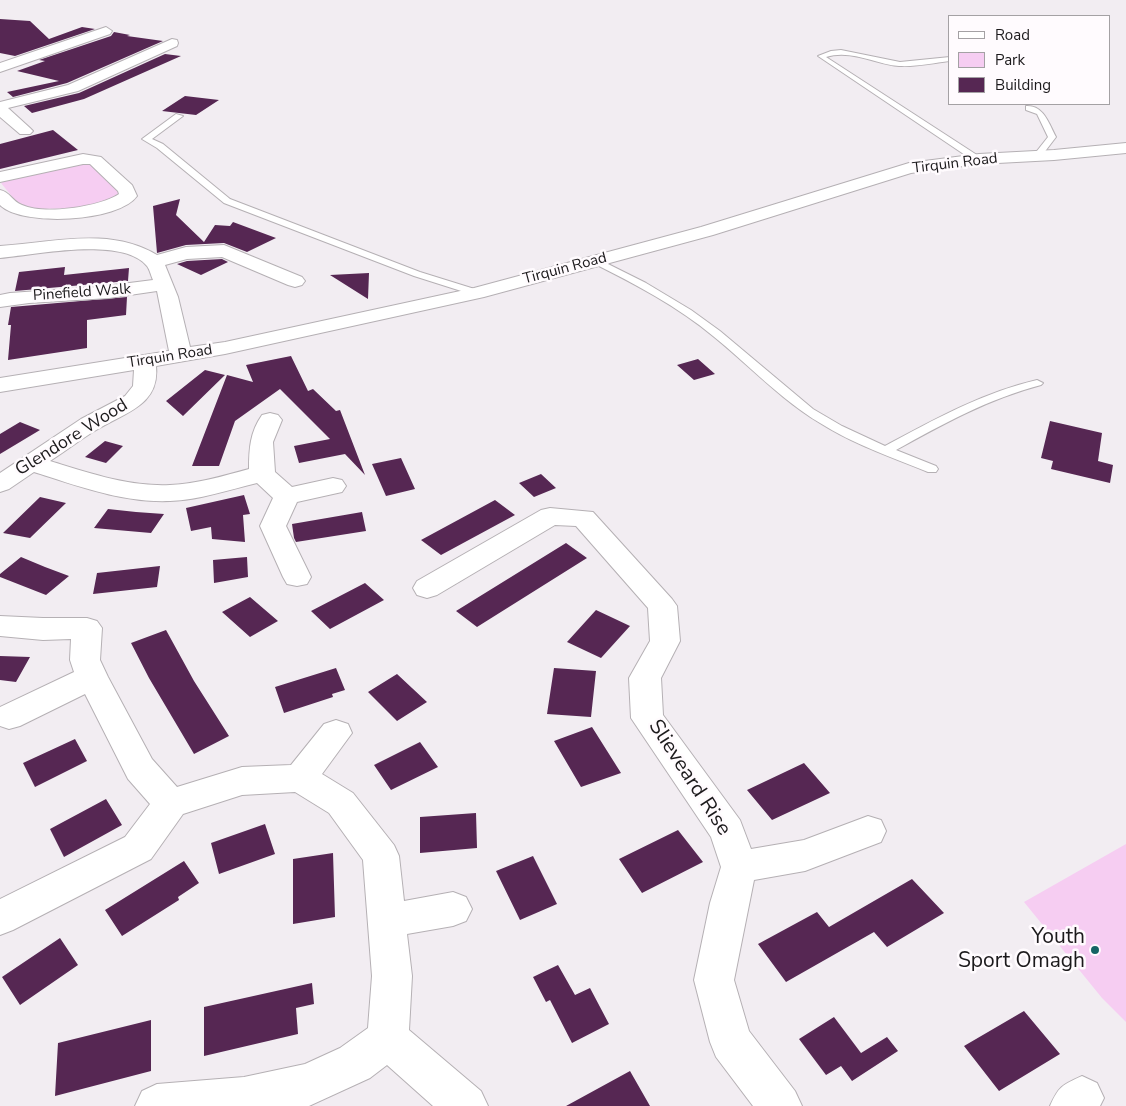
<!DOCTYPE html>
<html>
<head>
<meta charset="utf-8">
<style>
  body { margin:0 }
  #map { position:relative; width:1126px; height:1106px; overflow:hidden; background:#f2edf2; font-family:"Nunito Sans",sans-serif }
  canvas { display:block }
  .legend { position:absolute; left:948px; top:15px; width:162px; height:90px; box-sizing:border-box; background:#fffbfe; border:1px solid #a4a1a4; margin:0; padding:6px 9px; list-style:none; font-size:15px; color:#1c1a1c }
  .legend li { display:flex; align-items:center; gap:10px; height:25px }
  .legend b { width:25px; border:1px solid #a4a1a4 }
</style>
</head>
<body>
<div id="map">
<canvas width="1126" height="1106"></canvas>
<ul class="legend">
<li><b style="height:6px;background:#fff"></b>Road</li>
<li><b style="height:14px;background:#f6cdf2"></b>Park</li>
<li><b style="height:14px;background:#562753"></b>Building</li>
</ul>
</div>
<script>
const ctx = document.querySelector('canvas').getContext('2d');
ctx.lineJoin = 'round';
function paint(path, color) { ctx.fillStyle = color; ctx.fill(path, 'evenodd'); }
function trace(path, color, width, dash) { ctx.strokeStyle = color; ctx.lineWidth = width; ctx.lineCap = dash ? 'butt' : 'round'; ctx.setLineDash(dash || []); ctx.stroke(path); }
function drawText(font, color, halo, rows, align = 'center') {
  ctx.font = font + ' "Nunito Sans",sans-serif'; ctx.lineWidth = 5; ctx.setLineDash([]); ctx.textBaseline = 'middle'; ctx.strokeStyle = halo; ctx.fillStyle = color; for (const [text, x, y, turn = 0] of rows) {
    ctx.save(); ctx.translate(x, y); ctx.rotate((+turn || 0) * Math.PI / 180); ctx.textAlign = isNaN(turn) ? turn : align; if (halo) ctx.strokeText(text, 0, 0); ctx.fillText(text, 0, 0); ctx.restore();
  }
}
const green = new Path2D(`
  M89,162L121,190L120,196L85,208L33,209L18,204L1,183L8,179Z
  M1126,844V1022L1102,998L1024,902Z`);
const building = new Path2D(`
  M0,19L30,21L49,39L82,27L95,29L15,56L0,53Z
  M114,32L130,35L127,36L163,41L67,83L13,97L7,92L59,81L17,71L45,61L39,60L111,36Z
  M165,54L181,56L84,99L32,113L24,106L79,93Z
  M185,96L219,100L196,115L162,111Z
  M53,130L78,150L0,169V144Z
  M180,199L176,215L204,242L215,225L230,226L233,222L276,238L247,252L224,243L186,245L157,253L153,206Z
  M222,259L228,262L201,275L177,264L187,261Z
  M65,267L64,275L129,268L128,281L15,291L19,272Z
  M369,273L368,299L330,275Z
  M127,297L126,315L87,320V348L8,360L11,325H8L11,307Z
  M291,356L308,391L313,389L336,411L340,410L365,475L345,454L299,463L294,446L330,439L280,389L235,421L219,466H192L227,375L253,382L246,365Z
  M698,359L715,374L694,380L677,365Z
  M205,370L225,375L183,416L166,401Z
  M1050,421L1102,433L1098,461L1113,465L1110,483L1051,469L1053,461L1041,458Z
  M20,422L40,430L0,454V434Z
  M105,441L123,446L106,463L85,457Z
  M401,458L415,489L386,496L372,464Z
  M541,474L556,488L534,497L519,483Z
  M244,495L250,514L243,515L245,542L212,539L211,527L191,531L186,508Z
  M40,497L66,503L30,538L3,533Z
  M495,500L515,515L441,555L421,540Z
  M108,509L136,512L164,514L151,533L94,528Z
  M362,512L366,531L296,542L294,538L292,524Z
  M566,543L587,558L477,627L456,611Z
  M21,557L45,567L69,576L46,595L0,577V574Z
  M247,557L248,577L214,583L213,560Z
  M160,566L157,587L93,594L97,573Z
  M365,583L384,600L330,629L311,611Z
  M250,597L278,621L250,637L222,612Z
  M596,610L630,626L601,658L567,642Z
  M166,630L194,681L229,736L194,754L149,678L131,643Z
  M0,656L30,657L16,682L0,680Z
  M336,668L345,690L332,694L333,697L284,713L275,687Z
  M554,668L596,671L591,717L547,714Z
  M397,674L427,702L397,721L368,692Z
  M592,727L621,773L581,787L554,741Z
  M75,739L87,761L35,787L23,763Z
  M420,742L438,767L391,790L374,765Z
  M804,763L830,793L772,820L747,790Z
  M106,799L122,825L64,857L50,829Z
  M476,813L477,848L420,853V817Z
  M265,824L275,854L219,874L211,843Z
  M678,830L703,862L642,893L619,859Z
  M333,853L335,917L293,924V859Z
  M533,856L557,904L520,920L496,871Z
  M184,861L199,883L178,897L179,900L122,936L105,910Z
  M912,879L944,913L887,947L874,932L786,982L758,944L817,912L829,927Z
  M60,938L78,965L20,1005L2,977Z
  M558,965L575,995L590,988L609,1024L572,1043L550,1000L546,1002L533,977Z
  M312,983L314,1004L296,1008L298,1034L204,1056V1007Z
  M1024,1011L1060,1054L999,1091L964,1046Z
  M834,1017L861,1053L887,1037L898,1051L852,1081L841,1066L826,1075L799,1039Z
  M151,1020V1071L55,1096L58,1043Z
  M630,1071L650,1106H566Z`);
const service = new Path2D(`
  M841,50L900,62L950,57V61C933,63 916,67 899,66C875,64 851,49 826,57L980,157V161H974L818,56L831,51Z
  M1026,106C1044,105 1049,124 1056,137L1040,158H1037L1033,156L1048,137L1037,114L1026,110Z
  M176,114L183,116L152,139L163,144L230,199L420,272L481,291L482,293L477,296L414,276L224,203L157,148L142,139Z
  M596,258L646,283L691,310L720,331L813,409L842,426L885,446C935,419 982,393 1037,380L1043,383L1041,385C988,399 943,424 896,450L936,466L938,469L936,472H928C891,457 853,444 820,423C780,399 749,365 713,336C677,306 635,284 593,263V259Z`);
const minor = new Path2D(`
  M106,27L112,31L110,34L0,72V63Z
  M172,39L177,40L178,43L177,46L78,91L8,108L30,128L33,131L30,134H20L0,117V102L68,85Z
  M1126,143V153L1054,160L979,164L911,173L713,235L484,297L225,354L156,366C160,405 126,412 98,429C82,438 66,451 50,461C89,473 129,487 170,485C197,484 223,476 249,469C249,449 250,432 262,415L270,413L278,415L282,420L273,442L275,472L292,487L333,478L342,480L346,486L342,492L297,502L286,526L311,577L307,584L297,586L287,584L283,577L260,526L273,498L257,483C228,490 199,500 170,501C123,503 78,486 34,472L9,489L0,492V473L81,419L125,396L133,386L134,370L0,392V378L169,351L157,291L109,298L29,303L0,307V295L10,293L98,287L153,280C151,276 150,270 147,266C122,236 35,255 0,258V246C52,243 109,226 157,255L186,247L224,245L302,277L305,281L302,285L295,287L288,285L222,257L187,259L165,265L178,297L190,347L225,342L474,288L701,227L909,163L979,154L1054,150Z
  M83,154L101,157L132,185L137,196C119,222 22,227 0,205V190C10,192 13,202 22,205C44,215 99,207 119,194L118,191L90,164H83L0,182V172Z
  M550,508L593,512L672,599L677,606L680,641L661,678L663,715L740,820L751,849L804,840L868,816L881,820L886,831L881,842L805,871L754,880L734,980L749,1031L795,1091L802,1106H753L716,1057L710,1042L694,980L710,903L721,867L711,837L631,718L629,678L650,641L648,608L576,526L555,525L437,595L427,598L417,595L413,588L417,581L541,510Z
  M0,616L43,618H87L97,621L102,628L100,660L108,677L152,759L177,787L242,767L291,765L324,724L336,720L348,724L352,733L322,774L353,793L394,845L399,856L404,901L453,892L466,897L472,909L466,921L453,926L407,934L412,976L409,1030L481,1091L488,1106H433L387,1065L370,1078L309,1106H135L142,1091L157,1084L244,1077L305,1064L340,1048L368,1028L372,976L363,860L329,813L295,792L242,795L183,814L151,859L13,930L0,935V899L125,837L150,804L128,779L85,694L20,726L9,729L0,726V707L74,672L70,660L71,639L43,640L0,636Z
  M1082,1076L1097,1083L1104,1098L1100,1106H1050C1059,1086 1062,1085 1082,1076Z`);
const markers = [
  [1095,950,5,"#156464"]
];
const farStreetnames = [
  ["Tirquin Road",955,164,-7],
  ["Tirquin Road",565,269,-15],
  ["Pinefield Walk",82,293,-4],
  ["Tirquin Road",170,357,-9]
];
const streetNames = [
  ["Glendore Wood",72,438,-32]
];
const nearStreetnames = [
  ["Slieveard Rise",689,778,57]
];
const nearPoinames = [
  ["Youth",1085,938],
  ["Sport Omagh",1085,962]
];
paint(green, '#f6cdf2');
paint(building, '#562753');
trace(service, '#b5b0b4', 2);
trace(minor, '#b5b0b4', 2);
paint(service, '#fff');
paint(minor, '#fff');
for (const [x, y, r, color] of markers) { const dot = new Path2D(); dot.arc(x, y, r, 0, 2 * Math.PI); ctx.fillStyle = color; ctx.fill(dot); trace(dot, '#fffbfe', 2); }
drawText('15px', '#1c1a1c', '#fffbfe', farStreetnames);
drawText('18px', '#1c1a1c', '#fffbfe', streetNames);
drawText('21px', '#1c1a1c', '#fffbfe', nearStreetnames);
drawText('21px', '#1c1a1c', '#fffbfe', nearPoinames, 'right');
</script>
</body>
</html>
